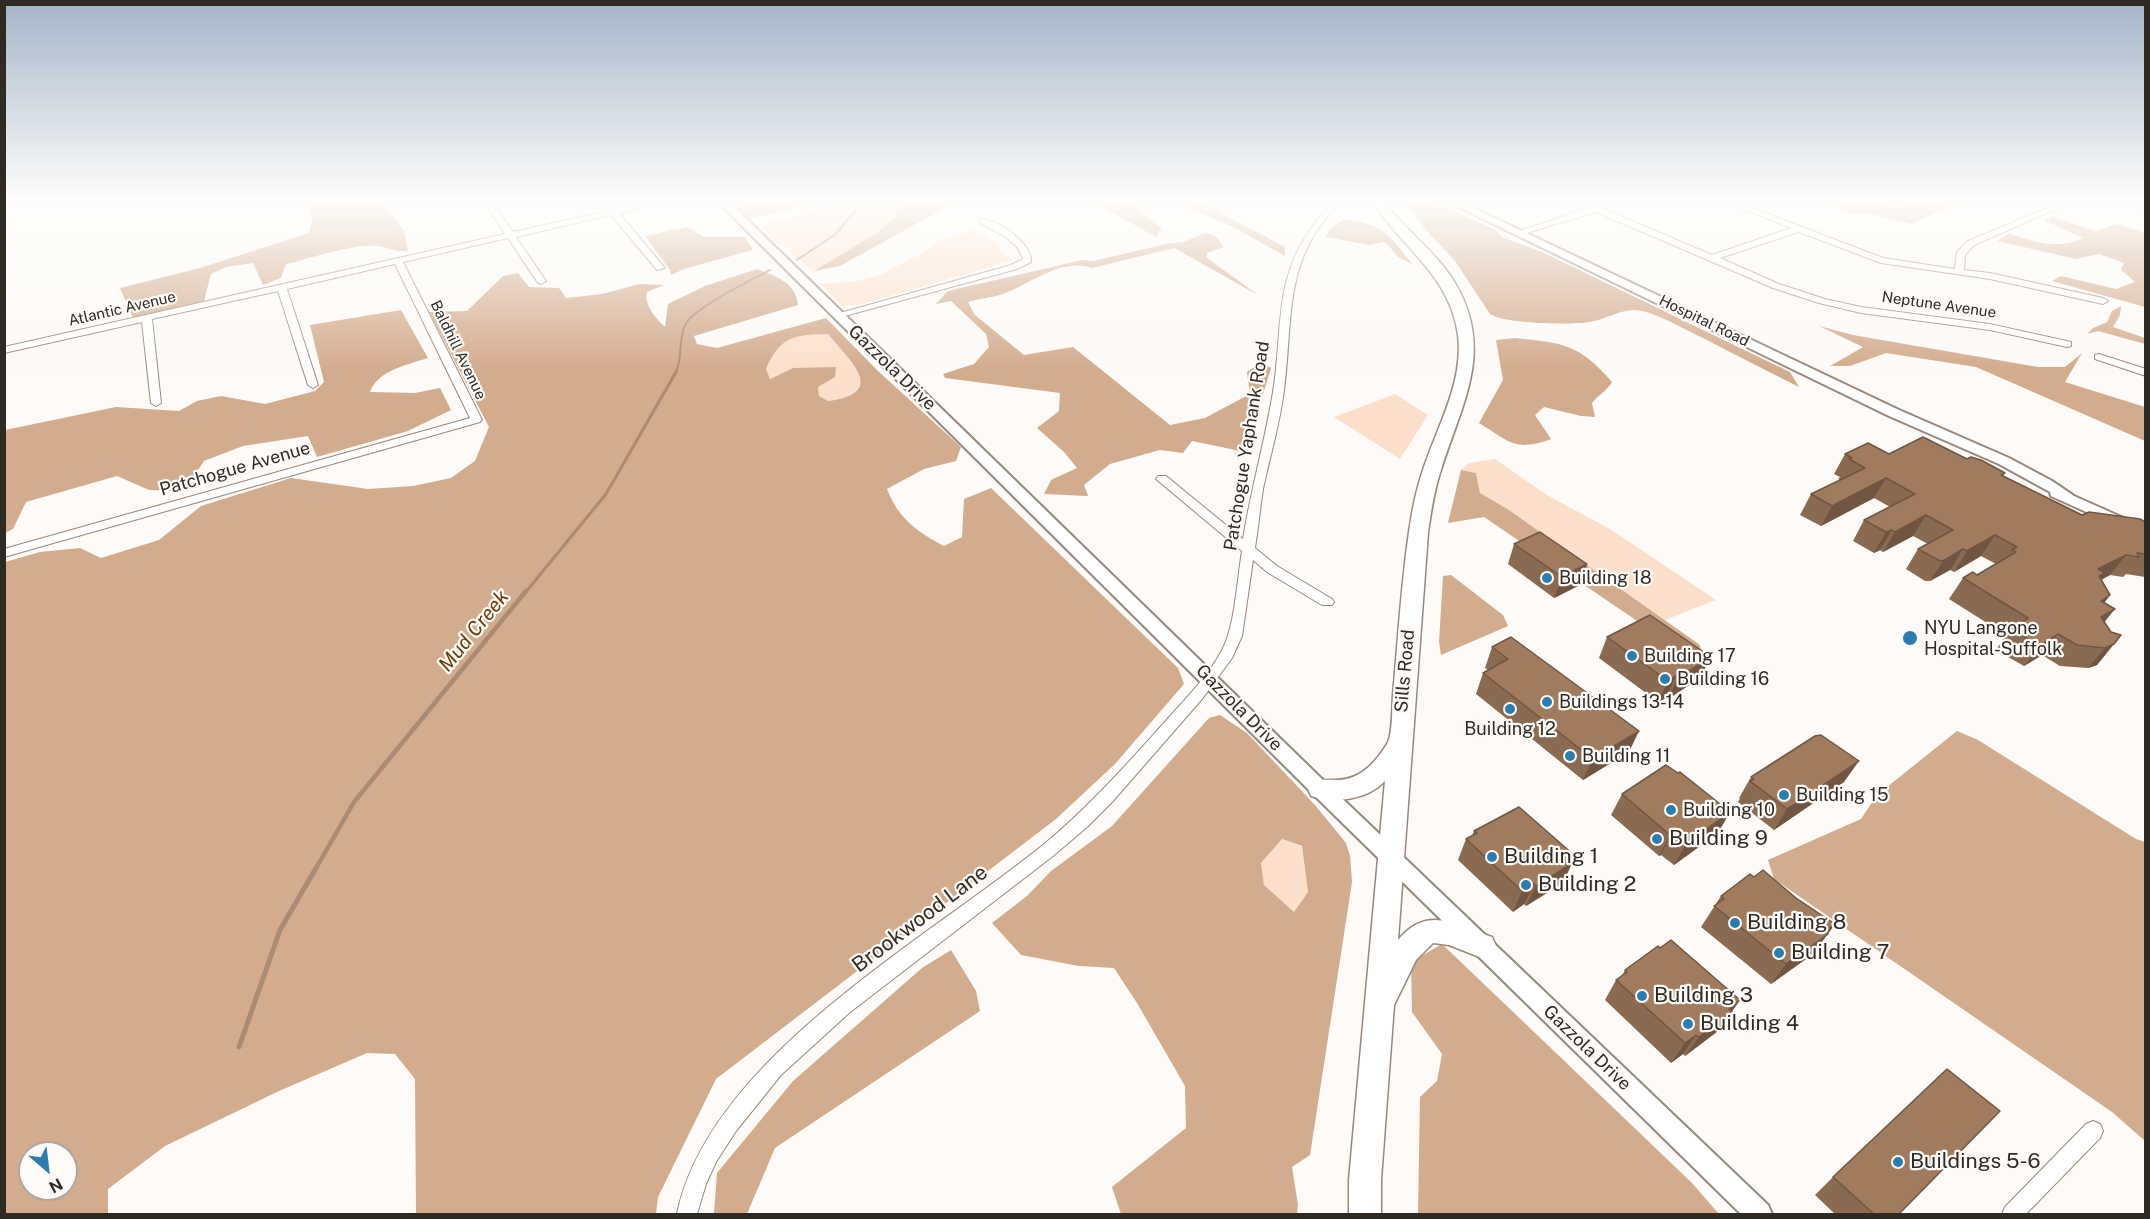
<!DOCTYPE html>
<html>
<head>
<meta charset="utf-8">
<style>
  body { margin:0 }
  #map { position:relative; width:2150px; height:1219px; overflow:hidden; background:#fdfaf7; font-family:"Public Sans",sans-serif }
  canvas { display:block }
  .frame { position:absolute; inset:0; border:6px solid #302a25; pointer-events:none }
  .north { position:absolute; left:18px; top:1141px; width:60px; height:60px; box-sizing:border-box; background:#fdfaf7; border:2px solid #aba7a3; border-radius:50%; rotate:152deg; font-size:16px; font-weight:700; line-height:24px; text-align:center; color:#302a25 }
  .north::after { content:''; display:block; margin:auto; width:21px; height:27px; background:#2b7dae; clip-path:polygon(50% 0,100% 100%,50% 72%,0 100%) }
</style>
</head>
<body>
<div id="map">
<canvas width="2150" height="1219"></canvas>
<div class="frame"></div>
<div class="north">N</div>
</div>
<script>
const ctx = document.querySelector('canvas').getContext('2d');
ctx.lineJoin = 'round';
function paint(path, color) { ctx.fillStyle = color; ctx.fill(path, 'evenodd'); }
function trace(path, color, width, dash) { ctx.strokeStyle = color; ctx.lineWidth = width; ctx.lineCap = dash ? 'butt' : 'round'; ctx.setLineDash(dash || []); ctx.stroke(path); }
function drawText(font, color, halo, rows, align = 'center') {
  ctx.font = font + ' "Public Sans",sans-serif'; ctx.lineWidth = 4.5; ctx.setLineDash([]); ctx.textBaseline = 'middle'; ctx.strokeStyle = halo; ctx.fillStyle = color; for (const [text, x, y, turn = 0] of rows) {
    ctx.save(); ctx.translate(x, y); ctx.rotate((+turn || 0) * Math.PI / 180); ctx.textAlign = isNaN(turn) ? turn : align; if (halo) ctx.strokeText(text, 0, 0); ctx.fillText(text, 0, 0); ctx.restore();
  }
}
const green = new Path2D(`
  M831,200H900L896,216L878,232L814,271L789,252L793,249L777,244L762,229L766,224L826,208L833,204Z
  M972,230L1000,244L999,251L1014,260L863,304L842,306L821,284L857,281L878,276L920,254L939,241Z
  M828,334C851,362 888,393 827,401L819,396L818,387L834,377L793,368L770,379L766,370C781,335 793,335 828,334Z
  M1395,394L1428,415L1400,459L1334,417Z
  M1495,459L1547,495L1610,529L1716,600L1665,620L1509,510L1480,493L1476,473L1461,470L1469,463Z
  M1282,839L1302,847L1308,892L1294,913L1264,885L1261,863Z`);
const forest = new Path2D(`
  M313,200H382L404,231L408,251C393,252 389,247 376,246C356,243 308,259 286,264L281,278L263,285L253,263L226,267L211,274L204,301L133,318L120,288L200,268L309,233L312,220L310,203Z
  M767,200H817L800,207L745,220L738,207Z
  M900,200H959L840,266L814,271L878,232L896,216Z
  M1089,200H1162L1137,207L1162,229L1156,237Z
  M1170,200H1196L1285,247V256L1233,227Z
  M1816,200H1840L1850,204L1899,207L1919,200H1966L1911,224L1872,214H1854Z
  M1406,202L1448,208L1496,230L1502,237L1542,252L1790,372L1799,387C1766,370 1733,354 1701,337C1683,329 1653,310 1633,310C1617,311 1604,320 1589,322C1571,325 1504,324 1490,314L1455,261L1426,230Z
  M2053,217L2095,231L2117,224L2145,233V307L2052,281L2061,276L2116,289L2135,282L2121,270L2124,263L2099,254L2076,259L1997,241L2009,233C2033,242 2059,250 2083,238L2043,220Z
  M1344,219C1384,225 1388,233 1412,264L1398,257L1388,245L1383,242L1369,245L1326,237L1329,230Z
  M687,227L704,237H745L753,250L684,269L671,275L670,270L645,236Z
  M1205,233L1216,236L1224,247L1207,253V258L1258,295L1174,248L1092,268C1061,257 1028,286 1000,295C989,298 978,299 968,302L975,315L1024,355L1073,347L1170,425L1205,418L1250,394L1247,372L1261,362L1271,368L1245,452L1192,441L1183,453L1160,450L1110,464L1084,485L1088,496L1044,494L1051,480L1077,468L1064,452L1037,428L1059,411L1060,393L945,378L943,374L974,364L989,347L986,334L951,301L936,304L948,291L1082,260L1093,261L1171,243L1183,242Z
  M757,269C775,276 796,282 798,305L694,336L697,344L717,348L826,318L878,371L961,447L956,461L924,469L887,489C899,519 916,531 944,546L962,537L964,499L991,488L1178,668L1184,684L1115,764L1056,819L716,1079L658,1197L656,1214H416L415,1079L395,1054L367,1053L279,1091L165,1146L108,1189V1214H5V562L40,552L80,548L101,558L159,540L201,506L291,478L368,489L413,486L451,478L475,461L489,427L429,312L467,311L503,276L518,273L529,287L559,288L566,298L602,294L640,284L664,285L647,292C644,306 656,318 665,327L668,304L705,286ZM828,334C851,362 888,393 828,401L819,396L818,387L835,377L836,367L793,368L770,379L766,369C781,336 793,335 828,334ZM30,1153H66V1189H30Z
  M2121,306L2120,315L2113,327L2145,338V344L2098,331L2087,334L2093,328L2107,322L2112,311Z
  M401,310L428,358C407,365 378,370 370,392L415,393L440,388L451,410L408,431L317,457L308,436L243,446L204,461L184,491L149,490L117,476L26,502L13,529L5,533V430L116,407L179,411L197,401L221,396L265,404L315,391L324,382L310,325Z
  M1819,326L1853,335L2038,367H2065L2082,353L2065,382L2145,407V441L1976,367L1886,353L1850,366H1830L1863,347Z
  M1515,338C1564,343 1579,344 1612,382C1607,391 1598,395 1592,403L1595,417L1581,416L1544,407L1535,415L1551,439C1515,452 1510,442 1479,423L1503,380L1496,340Z
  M1461,470L1476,473L1480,493L1509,510L1700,645L1702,665L1484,517L1448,523Z
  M1451,575L1503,615L1508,626L1441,655L1439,642L1443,576Z
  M1220,715L1247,733L1315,805L1346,843L1350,856L1352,882L1310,1155L1292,1167L1298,1205L1297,1214H1121L1112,1187L1186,1128L1185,1086L1137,1003L1114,968L1079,966L1021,955L992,923L1027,896L1051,871L1112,826L1209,718ZM1282,839L1302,846L1308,892L1294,912L1264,885L1261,863Z
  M1957,731L1978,740L2136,839L2145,842V1141L2112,1112L1774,879L1768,860L1861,819L1877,795Z
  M1442,944L1692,1183L1719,1214H1418L1420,1097L1437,1081L1442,1054L1412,1012L1411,962Z
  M951,950L976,991L980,1011L775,1148L747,1214H714L717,1173L793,1081L922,968Z`);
const streamFar3 = new Path2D(`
  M797,260L836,234L864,200
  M675,374C683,359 678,341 685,325C693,308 752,280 770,270`);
const streamFar2 = new Path2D(`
  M525,593L606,494L676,372`);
const streamFar1 = new Path2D(`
  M315,870L354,802L526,591`);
const stream = new Path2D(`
  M239,1047L280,930L316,868`);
const minor = new Path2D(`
  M483,200H491L513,232L608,211L599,200H607L615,209L655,200H670L619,213L665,268L657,270L611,215L516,237L546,281L541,284L538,283L508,238L403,262L482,420L480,422L4,557V549L470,418L395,264L287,289L318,385L313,388L308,385L278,291L152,319L161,403L156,406L151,403L142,322L4,353V347L505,234Z
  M1337,200H1355C1349,204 1341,203 1335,209C1283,260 1293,325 1284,390C1280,423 1270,456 1263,489C1260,509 1258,529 1255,548L1277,566L1332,599L1334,602L1332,605H1322L1267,572L1253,560L1242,636L1232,658L1202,699L1113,801L1087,827L1053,856L849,1013L781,1075L736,1131L716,1162L706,1184L697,1214H677C709,1059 926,940 1043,845C1088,808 1125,766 1164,723C1183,701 1207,678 1221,652C1235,628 1237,580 1242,551L1156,479L1158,476H1166L1243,539C1251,489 1265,441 1273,392C1283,332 1273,278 1313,226C1320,217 1327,206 1337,200Z
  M1572,200H1583L1712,255L1791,228L1721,200H1732L1883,258L1955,269L1957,252L1968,241L2066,200H2077L1974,245L1965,255L1964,270L1990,273L2103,298L2108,301L2103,304L1990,279L1881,263L1799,232L1720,258L1779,284L1825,299L1861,307L1990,324L2071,342V346L2067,347L1990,330L1861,313L1819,303L1773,288L1596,212L1523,234L1516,232L1588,208Z
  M2120,200H2132L2146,204V209Z
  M980,219C997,218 1033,244 1031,262L1017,269L841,317L833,315L1011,265L1023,259L1018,248L1007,238L980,223Z
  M2099,354L2146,369V376L2095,359V355Z
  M2093,1121L2100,1124L2103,1131L2100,1138L2026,1214H2002L2005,1207L2086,1124Z`);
const tertiary = new Path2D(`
  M716,200H727L1327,784L1768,1205L1772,1214H1741L1313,794Z
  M1444,200H1457L1899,410L2009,458L2052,481L2074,496L2146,528V539L2051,496L2050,492L1999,464L1889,416Z`);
const primary = new Path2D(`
  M1371,200H1383C1404,230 1436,251 1455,283C1495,351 1462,403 1441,470C1434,490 1431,512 1428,533L1398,940C1427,904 1457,925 1492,937L1496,946L1492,955L1482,958L1449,945L1433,943L1416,960L1394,1005L1381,1180V1214H1349V1180L1385,781C1367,800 1335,804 1311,796L1308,789L1311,782C1321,779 1328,780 1338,780C1361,779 1375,763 1387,744C1393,735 1392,707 1393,695C1398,641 1401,586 1409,532C1412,511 1416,490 1423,470C1437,427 1464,382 1458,335C1451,276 1400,246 1371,200Z`);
const wall = new Path2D(`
  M1845,454H1889L1967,459L2005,473L2003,476L2082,515L2145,522V577L2126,574L2123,577L2110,575L2101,580L2110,595L2104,603V622L2111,632L2121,635L2097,665L2088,668L2060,666L2042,655L2024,666L1996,650L2006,635L1949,599L1963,578L1977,575L1996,564L1981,556L1954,572L1950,570L1930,581H1925L1906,569L1918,549L1928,544L1913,536L1883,552L1880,550L1874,553L1853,541L1864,520L1890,507L1874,498L1821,526L1800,515L1811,494L1840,480L1838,479L1840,477L1834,474Z
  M1514,544L1587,564L1580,585L1554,598L1508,564Z
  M1607,637L1700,678L1668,699L1666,698L1658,702L1599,658Z
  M1492,647L1629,752L1583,780L1476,694L1483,673L1488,670L1485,668Z
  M1751,777L1844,782L1774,830L1738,802L1740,798H1739Z
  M1622,794L1718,833L1674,865L1661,855L1659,856L1611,815Z
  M1474,831L1566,877L1561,880L1558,886L1526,906L1524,904L1513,912L1458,860L1466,839L1472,836Z
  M1754,877L1796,898L1835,924L1813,954L1771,984L1701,927L1721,896Z
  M1625,970L1740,1000L1718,1031L1685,1056L1683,1054L1671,1063L1605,1000L1616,980L1622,976Z
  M1833,1177L1898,1215H1836L1815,1195Z`);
const shadedWall = new Path2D(`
  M1886,478L1874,498L1821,526L1832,506Z
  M1926,515L1913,536L1883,552L1895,532Z
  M1892,530L1880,550L1874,553L1886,532Z
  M1995,535L1981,556L1954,572L1967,551Z
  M1963,549L1950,570L1930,581L1943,561Z
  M2126,555L2110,575L2099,581L2098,569Z
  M1587,564L1580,585L1554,598L1562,577Z
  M2110,595L2094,616L2101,601Z
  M2115,609L2098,630L2101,617Z
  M2058,634L2042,655L2024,666L2040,646Z
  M2114,644L2097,665L2088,668L2105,648Z
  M1711,657L1700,678L1668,699L1678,678Z
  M1676,676L1666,698L1658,702L1668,681Z
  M1639,731L1629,752L1583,780L1593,759Z
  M1859,761L1844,782L1774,830L1787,809Z
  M1730,812L1718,833L1674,865L1686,844Z
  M1672,834L1661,855L1659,856L1670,835Z
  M1575,856L1566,877L1561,880L1558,886L1526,906L1536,886L1565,863Z
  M1534,884L1524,904L1513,912L1522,891Z
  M1835,924L1813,954L1771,984L1786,964Z
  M1740,1000L1718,1031L1685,1056L1699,1037Z
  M1696,1035L1683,1054L1671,1063L1685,1043Z`);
const building = new Path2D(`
  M1923,437L1967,459L1971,457L1981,460L2005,473L2001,475L2082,515L2089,512L2140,519L2145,522V554L2137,553L2139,557L2126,555L2098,569L2105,573L2099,576L2110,595L2101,601L2115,609L2101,617L2111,632L2121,635L2114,644L2105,648L2077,645L2058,634L2040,646L2011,629L2028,618L1963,578L1973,572L1977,575L2016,552L2012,550L2017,547L1995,535L1967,551L1963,549L1943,561L1938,560L1918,549L1953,530L1926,515L1895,532L1892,530L1886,532L1864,520L1915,494L1886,478L1832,506L1811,494L1865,468L1849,459L1852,458L1845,454L1868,443L1889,454Z
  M1540,532L1587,564L1562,577L1514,544Z
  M1650,615L1711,657L1678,678L1676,676L1668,681L1607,637Z
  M1511,637L1639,731L1593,759L1483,673L1508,659L1492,647Z
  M1821,735L1859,761L1787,809L1750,781L1754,779L1751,777L1815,736Z
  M1666,765L1678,773L1680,772L1730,812L1686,844L1672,834L1670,835L1622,794Z
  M1519,807L1575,856L1565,863L1568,866L1536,886L1534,884L1522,891L1466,839L1477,833L1474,831Z
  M1763,870L1796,898L1835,924L1825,931L1828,934L1786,964L1714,906L1724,899L1721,896L1750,874L1754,877Z
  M1671,940L1740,1000L1729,1009L1732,1011L1699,1037L1696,1035L1685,1043L1616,980L1627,972L1625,970L1658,946L1660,948Z
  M1947,1069L2000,1111L1898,1215H1875L1833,1177Z`);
const markers = [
  [1547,578,6,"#2b7dae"],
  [1910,638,8,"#2b7dae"],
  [1632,656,6,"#2b7dae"],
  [1665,679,6,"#2b7dae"],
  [1547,702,6,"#2b7dae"],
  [1510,709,6,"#2b7dae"],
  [1570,756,6,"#2b7dae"],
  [1784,795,6,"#2b7dae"],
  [1671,810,6,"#2b7dae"],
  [1657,839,6,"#2b7dae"],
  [1492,857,6,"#2b7dae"],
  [1526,885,6,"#2b7dae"],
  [1735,923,6,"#2b7dae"],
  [1779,953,6,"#2b7dae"],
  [1642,996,6,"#2b7dae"],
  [1688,1024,6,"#2b7dae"],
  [1898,1162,6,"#2b7dae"]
];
const farStreetnames = [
  ["Neptune Avenue",1939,305,8],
  ["Atlantic Avenue",122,309,-13],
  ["Hospital Road",1704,321,26],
  ["Baldhill Avenue",458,350,64]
];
const streetNames = [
  ["Gazzola Drive",892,368,44],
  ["Patchogue Yaphank Road",1247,446,-81],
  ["Patchogue Avenue",235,469,-16],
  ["Sills Road",1405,671,-85],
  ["Gazzola Drive",1239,708,45],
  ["Gazzola Drive",1587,1048,44]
];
const poiNames = [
  ["Building 18",1559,578],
  ["NYU Langone",1924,628],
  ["Hospital-Suffolk",1924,649],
  ["Building 17",1644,656],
  ["Building 16",1677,679],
  ["Buildings 13-14",1559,702],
  ["Building 12",1510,729,"center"],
  ["Building 11",1582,756],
  ["Building 15",1796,795],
  ["Building 10",1683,810]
];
const waterNames = [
  ["Mud Creek",474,631,-51]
];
const nearPoinames = [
  ["Building 9",1669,839],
  ["Building 1",1504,857],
  ["Building 2",1538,885],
  ["Building 8",1747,923],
  ["Building 7",1791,953],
  ["Building 3",1654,996],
  ["Building 4",1700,1024],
  ["Buildings 5-6",1910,1162]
];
const nearStreetnames = [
  ["Brookwood Lane",920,919,-37]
];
paint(green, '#fde0cb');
paint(forest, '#d3ab8d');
trace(streamFar3, '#aa8c75', 2);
trace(streamFar2, '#aa8c75', 3);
trace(streamFar1, '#aa8c75', 4.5);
trace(stream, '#aa8c75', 5);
trace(minor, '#97877c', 2);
trace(tertiary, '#97877c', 4);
trace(primary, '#97877c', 3);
paint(minor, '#fff');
paint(tertiary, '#fff');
paint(primary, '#fff');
paint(wall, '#8a6a51');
paint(shadedWall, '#705642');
paint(building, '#a07b5e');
trace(building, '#705642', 1.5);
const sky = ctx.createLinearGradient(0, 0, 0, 371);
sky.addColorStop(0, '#a4b5c8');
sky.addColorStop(0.54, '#fefdfb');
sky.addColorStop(1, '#fefdfb00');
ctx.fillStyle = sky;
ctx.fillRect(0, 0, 2150, 371);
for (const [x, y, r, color] of markers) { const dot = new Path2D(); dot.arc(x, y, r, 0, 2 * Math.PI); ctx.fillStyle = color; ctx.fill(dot); trace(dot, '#fdfaf7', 2); }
drawText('15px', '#302a25', '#fdfaf7', farStreetnames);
drawText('18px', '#302a25', '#fdfaf7', streetNames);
drawText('18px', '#302a25', '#fdfaf7', poiNames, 'left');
drawText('italic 20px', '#6d3b06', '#fdfaf7', waterNames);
drawText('21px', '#302a25', '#fdfaf7', nearPoinames, 'left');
drawText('21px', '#302a25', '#fdfaf7', nearStreetnames);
</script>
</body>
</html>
